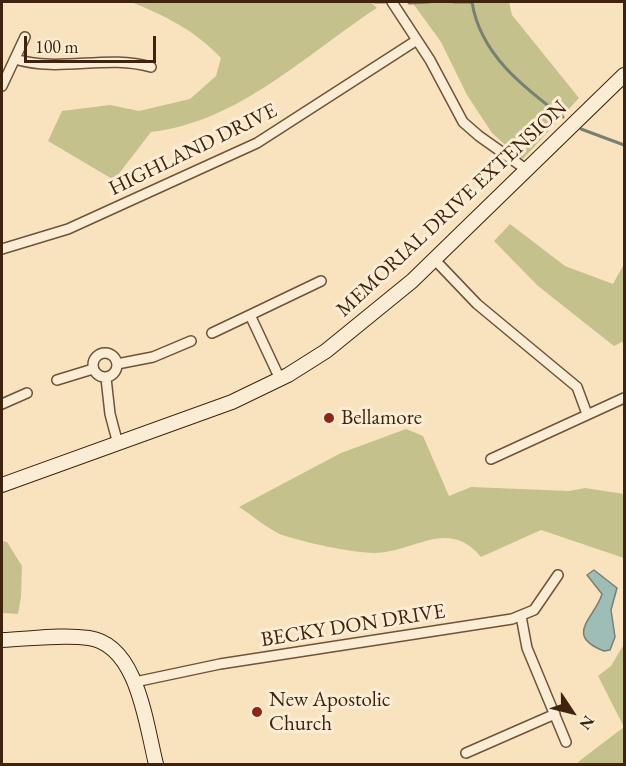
<!DOCTYPE html>
<html>
<head>
<meta charset="utf-8">
<style>
  body { margin:0 }
  #map { position:relative; width:626px; height:766px; overflow:hidden; background:#f9e3be; font-family:"EB Garamond",serif }
  canvas { display:block }
  .frame { position:absolute; inset:0; border:3px solid #3f230e; pointer-events:none }
  .north { position:absolute; left:542px; top:682px; width:60px; height:60px; -webkit-text-stroke:4px #fbedd5; paint-order:stroke; rotate:125deg; font-size:16px; font-weight:700; line-height:24px; text-align:center; color:#3f230e }
  .north::after { content:''; display:block; margin:auto; width:21px; height:27px; background:#3f230e; clip-path:polygon(50% 0,100% 100%,50% 72%,0 100%) }
  .scale { position:absolute; left:24px; top:36px; width:132px; height:27px; box-sizing:border-box; border:3px solid #3f230e; border-top:0; padding-left:8px; font-size:18px; line-height:21px; white-space:nowrap; color:#3f230e; -webkit-text-stroke:4px #fbedd5; paint-order:stroke }
</style>
</head>
<body>
<div id="map">
<canvas width="626" height="766"></canvas>
<div class="frame"></div>
<div class="north">N</div>
<div class="scale">100 m</div>
</div>
<script>
const ctx = document.querySelector('canvas').getContext('2d');
ctx.lineJoin = 'round';
function paint(path, color) { ctx.fillStyle = color; ctx.fill(path, 'evenodd'); }
function trace(path, color, width, dash) { ctx.strokeStyle = color; ctx.lineWidth = width; ctx.lineCap = dash ? 'butt' : 'round'; ctx.setLineDash(dash || []); ctx.stroke(path); }
function drawText(font, color, halo, rows, align = 'center') {
  ctx.font = font + ' "EB Garamond",serif'; ctx.lineWidth = 6; ctx.setLineDash([]); ctx.textBaseline = 'middle'; ctx.strokeStyle = halo; ctx.fillStyle = color; for (const [text, x, y, turn = 0] of rows) {
    ctx.save(); ctx.translate(x, y); ctx.rotate((+turn || 0) * Math.PI / 180); ctx.textAlign = isNaN(turn) ? turn : align; if (halo) ctx.strokeText(text, 0, 0); ctx.fillText(text, 0, 0); ctx.restore();
  }
}
const green = new Path2D(`
  M131,2H371L377,8C306,54 239,122 151,132L114,180L48,141L62,111L110,105L139,111L190,99L216,76L221,58C196,31 164,15 131,2Z
  M412,2H509L512,15L579,98L522,160L492,133L467,95L441,42Z
  M510,224L565,266L613,284L624,264V341L614,346L538,286L494,241Z
  M406,429L423,436L449,496L471,487L569,491L585,488L624,494V558L541,530L481,557C448,517 414,553 374,553C348,552 307,543 282,535C268,529 253,516 239,507L341,453Z
  M2,541L7,542L22,566L21,597L18,614L2,613Z
  M624,644V764H579L578,762L624,727L598,676L611,666Z`);
const water = new Path2D(`
  M594,570L617,588L611,610L615,637L610,650L604,651C563,635 595,618 602,594L587,575Z`);
const stream = new Path2D(`
  M375,2H385
  M454,2H472
  M472,2C480,54 523,87 563,117
  M409,3L429,2
  M581,129L624,145`);
const street = new Path2D(`
  M392,2L430,60L463,122L479,136L527,170
  M15,59C61,73 106,54 151,67
  M2,86L25,37
  M2,249L68,229L257,143L417,40
  M434,259L477,304L577,387L587,414
  M212,333L250,315
  M93 365a12 12 0 1 1 24 0a12 12 0 1 1-24 0Z
  M117,364L153,357L191,341
  M106,378L110,414L118,444
  M280,379L250,315L321,281
  M57,380L93,369
  M2,404L27,393
  M491,459L624,398
  M521,616L527,648L566,742
  M135,682L220,664L512,619L534,610L558,575
  M466,753L555,714`);
const secondary = new Path2D(`
  M2,485L232,402L288,375L326,351L412,281L624,75
  M2,640C30,639 61,634 89,638C138,645 146,725 156,764`);
const markers = [
  [329,418,6,"#8f2418"],
  [257,712,6,"#8f2418"]
];
const streetNames = [
  ["HIGHLAND DRIVE",193,150,-26],
  ["MEMORIAL DRIVE EXTENSION",452,209,-43],
  ["BECKY DON DRIVE",353,626,-9]
];
const poiNames = [
  ["Bellamore",341,418],
  ["New Apostolic",269,700],
  ["Church",269,724]
];
paint(green, '#c5c18c');
paint(water, '#9ebdb7');
trace(water, '#787f73', 1.5);
trace(stream, '#787f73', 3);
trace(street, '#6e533a', 12);
trace(secondary, '#3f230e', 16);
trace(street, '#fbedd5', 9);
trace(secondary, '#fbedd5', 14);
for (const [x, y, r, color] of markers) { const dot = new Path2D(); dot.arc(x, y, r, 0, 2 * Math.PI); ctx.fillStyle = color; ctx.fill(dot); trace(dot, '#fbedd5', 2); }
drawText('21px', '#3f230e', '#fbedd5', streetNames);
drawText('21px', '#3f230e', '#fbedd5', poiNames, 'left');
</script>
</body>
</html>
